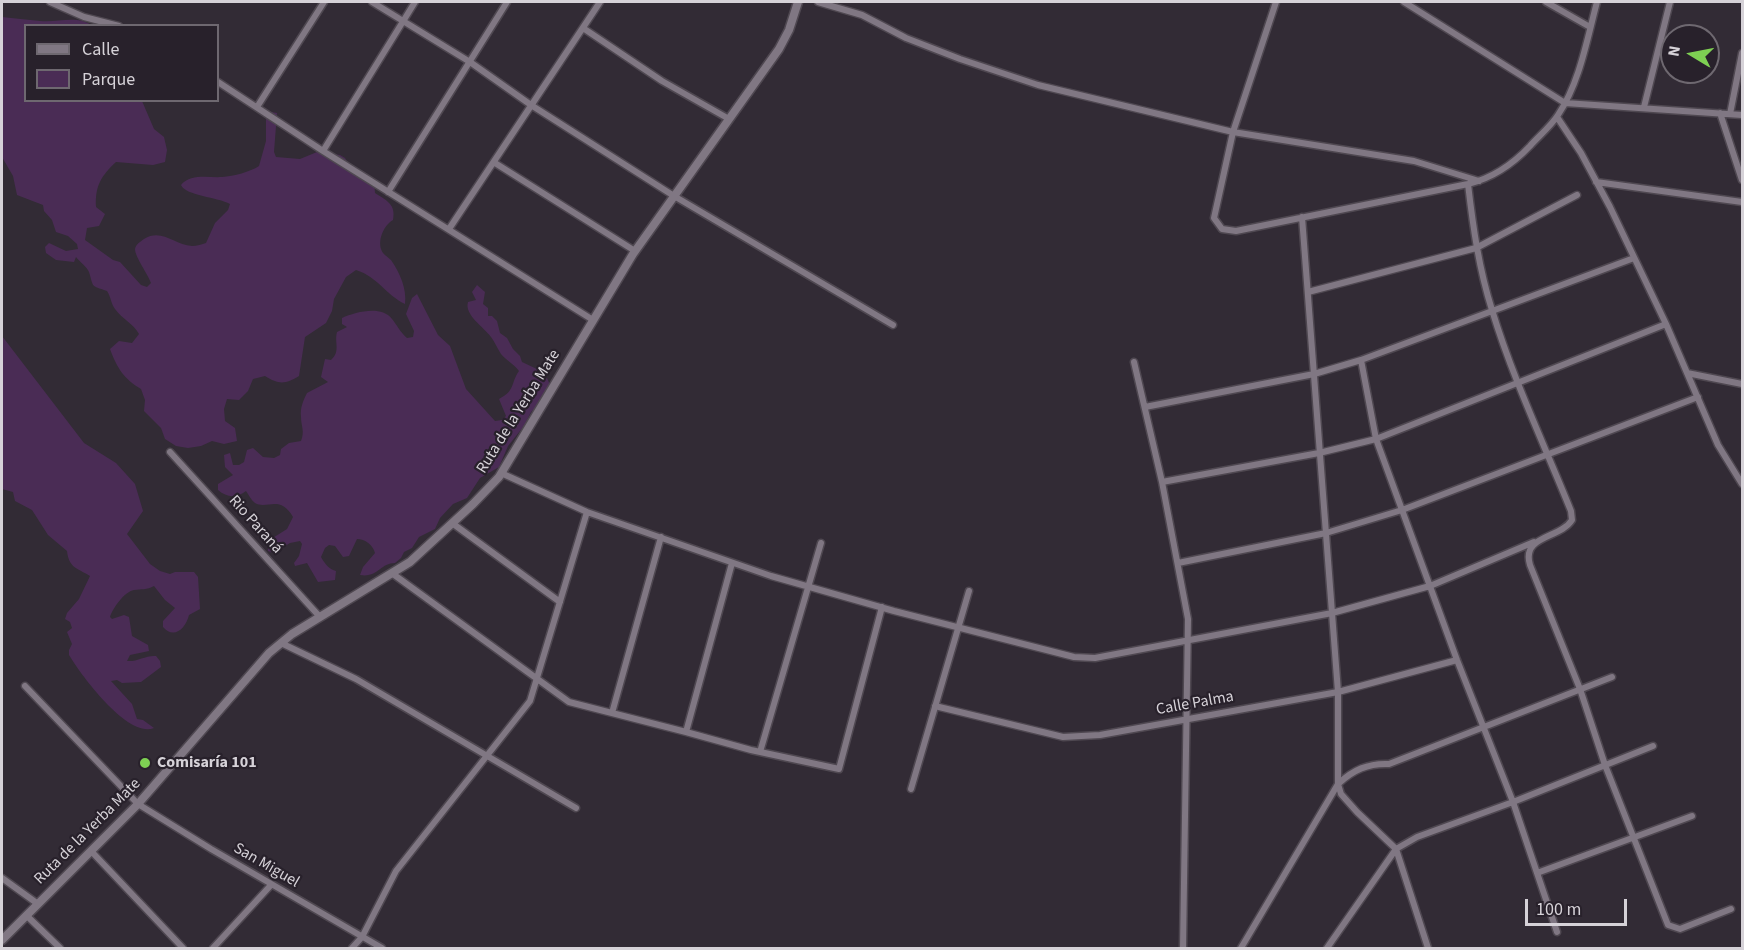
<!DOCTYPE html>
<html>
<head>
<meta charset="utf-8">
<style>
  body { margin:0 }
  #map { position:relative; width:1744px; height:950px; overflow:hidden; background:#322b35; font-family:"Source Sans 3",sans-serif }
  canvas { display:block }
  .frame { position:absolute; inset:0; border:3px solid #d6d2d8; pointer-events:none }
  .legend { position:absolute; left:24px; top:24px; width:195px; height:78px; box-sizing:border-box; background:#28212b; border:2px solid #6e6870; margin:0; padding:8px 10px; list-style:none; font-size:18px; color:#d6d2d8 }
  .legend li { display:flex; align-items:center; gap:12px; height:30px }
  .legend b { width:30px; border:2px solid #6e6870 }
  .north { position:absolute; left:1660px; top:24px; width:60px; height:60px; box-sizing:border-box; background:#28212b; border:2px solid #6e6870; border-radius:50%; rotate:280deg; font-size:16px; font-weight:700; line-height:24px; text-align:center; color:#d6d2d8 }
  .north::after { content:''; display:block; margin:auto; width:21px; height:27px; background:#7ed053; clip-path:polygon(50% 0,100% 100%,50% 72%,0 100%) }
  .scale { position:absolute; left:1525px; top:899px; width:102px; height:27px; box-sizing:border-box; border:3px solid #d6d2d8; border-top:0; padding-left:8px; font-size:18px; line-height:21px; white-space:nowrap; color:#d6d2d8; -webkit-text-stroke:4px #28212b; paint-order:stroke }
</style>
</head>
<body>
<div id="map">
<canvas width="1744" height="950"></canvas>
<div class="frame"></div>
<ul class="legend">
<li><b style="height:8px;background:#807783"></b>Calle</li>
<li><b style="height:16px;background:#4a2c55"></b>Parque</li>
</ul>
<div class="north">N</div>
<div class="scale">100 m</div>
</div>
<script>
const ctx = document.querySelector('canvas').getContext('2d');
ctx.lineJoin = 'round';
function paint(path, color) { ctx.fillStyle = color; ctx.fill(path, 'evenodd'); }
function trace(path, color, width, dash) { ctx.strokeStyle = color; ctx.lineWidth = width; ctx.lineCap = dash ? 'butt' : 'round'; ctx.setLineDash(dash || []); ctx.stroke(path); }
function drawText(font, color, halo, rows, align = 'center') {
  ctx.font = font + ' "Source Sans 3",sans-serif'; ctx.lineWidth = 4.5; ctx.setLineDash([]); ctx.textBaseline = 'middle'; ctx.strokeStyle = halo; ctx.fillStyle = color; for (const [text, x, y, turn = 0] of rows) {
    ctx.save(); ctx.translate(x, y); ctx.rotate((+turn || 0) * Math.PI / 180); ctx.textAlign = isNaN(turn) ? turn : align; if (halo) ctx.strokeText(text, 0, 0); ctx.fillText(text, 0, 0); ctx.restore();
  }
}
const green = new Path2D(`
  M2,17C14,18 27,20 40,21C57,23 76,15 91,25L26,26V100L142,101L154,129L164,137L167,150L165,162L153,165L116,162C101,176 95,186 96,207L105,214L99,226L87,228L85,240L113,260L120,262L141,285L147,287L151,283C148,274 135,257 135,249C136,244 140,242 144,239C162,228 174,245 192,246C197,246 202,244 206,243L215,223L228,210L230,204C218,197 186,196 181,185C191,173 209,178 222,177C234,176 250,172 259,166L266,141V116L271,112L277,113L274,152L276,157L300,159L317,152L340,155L345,158L351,169L374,180L375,193C387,201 396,204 393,220C384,225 378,239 381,249C383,255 387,256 391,260C400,273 407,289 405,304C386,295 378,277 356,270L346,277L334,299L332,311L326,323L305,337L299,376C286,384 279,385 265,376L253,379L248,391L239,400L227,399L224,409L225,421L235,428L237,441L224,444L212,441L201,446L188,448L176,446L165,439L161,428L144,411L145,400L141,389C124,379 117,368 110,349L119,341L132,343L139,334C133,323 123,320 115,309C111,304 111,297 107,291C90,285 94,288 89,272C87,267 80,262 76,257L74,262L56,260L46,253L45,247L49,243L66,251L78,249L77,244L68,236L56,232L52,220L44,211L43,205L17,195L13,176L2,157Z
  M477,285L485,292L483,304L488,308V316H492L497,321L500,333L507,338L513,349L520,356L522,362L539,370L540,381L547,378L551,387L548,394L542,396L538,405L531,412L524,426L508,446L499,467L480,478L467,498L453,504L440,518L435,529L419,537L412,548L404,552L401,558L395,563C380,563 378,578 360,575L363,567L375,553C373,545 365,539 357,539L349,556L343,557L335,546L329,545L325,548L321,557C324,563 330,570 336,571L335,580L318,582L307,563L295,566L294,563L299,556L302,544L300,541L290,543L274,553L268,551V541L287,529L293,517C280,494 267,510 255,503C251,500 249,495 246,491C237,498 227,498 218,490V484L233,475L225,467L224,455L230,453L233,465H239L244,462L247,450L253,448L263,457L274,458L280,455L281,449L289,443L301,441C305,431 301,426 301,417C300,408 303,401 307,393L328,382L321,377L325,359L331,360C341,351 334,343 337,332L347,327L342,324V318C356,312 381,305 392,319C397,325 400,332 407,338L413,337L414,331L406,314L412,298L417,294L438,335L450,346L466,389L495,421L502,420L506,416L499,399C516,390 510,384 519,371C514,364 506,360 501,354C497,348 495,342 491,337C484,327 464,315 468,302L476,300L472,292Z
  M2,336L84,443L116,463L135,484L143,511L127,534L150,564L160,571L170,574L175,572H194L198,577L200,609L189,615C186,628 174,640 163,627V621L175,608L165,600L154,586C147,590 141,589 134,590C124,592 113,608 110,617L112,619L124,615L129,617L132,636L148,645L149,651L130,655L127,661C137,662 146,655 156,656L160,661L161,667L141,682L122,683L117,680L111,681L132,704L137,719L143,720L154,728C128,739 81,675 69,655V650L72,644L67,632L72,628L70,622L65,619L67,613L79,599L90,576C77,568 69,568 67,551L48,535L32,510L15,501L13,492L2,489Z`);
const street = new Path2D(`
  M50,2L84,17L119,26
  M372,2L470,62L531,105L674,196L893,325
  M818,2L862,15L906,38L960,59L1038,85L1233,132L1214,218L1222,229L1236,231L1468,184C1493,178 1513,164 1530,146C1539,136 1551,126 1558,115C1580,82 1587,39 1597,2
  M1276,2L1233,132L1414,161L1479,181
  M1404,2L1565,103L1742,115
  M1546,2L1590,27
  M583,28L662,81L729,119
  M218,82L323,151L593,320
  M257,107L324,2
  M1644,107L1670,2
  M1720,113L1742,180
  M1730,114L1742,53
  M1557,117L1581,153L1610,207L1666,324L1718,445L1742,484
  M323,151L415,2
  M495,163L635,251
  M1596,182L1742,202
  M1468,184C1473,227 1479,269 1492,310C1513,379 1544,444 1571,511L1572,520C1560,539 1521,535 1530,565L1580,689L1605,765L1668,925L1680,929L1731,909
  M388,192L507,2
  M1302,217L1338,692V784L1341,794L1357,812L1396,849L1428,948
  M449,229L600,2
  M1308,292L1476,248L1577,195
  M1134,362L1162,482L1188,619L1183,948
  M1687,373L1742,384
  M1145,407L1314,374L1361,360
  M170,452L320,617
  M501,473L587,512L771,576L894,611L1074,657L1095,658L1332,613L1430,586L1534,542
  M1162,482L1319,453L1376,439L1361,360L1634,258
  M452,523L560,602
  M732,563L686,732L751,750L839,769L882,607
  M1178,563L1326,533L1402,510L1698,397
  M393,574L569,702L686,732
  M281,643L356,679L576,808
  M25,686L138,804L211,849L382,948
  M935,706L1063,737L1100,735L1338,692L1457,660
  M612,713L661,537
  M760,752L821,543
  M911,789L969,591
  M92,852L183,948
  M1537,873L1692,816
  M2,878L38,904
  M26,915L60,948
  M1557,932L1513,802L1653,746
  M213,948L271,885
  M352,948L362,937L396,871L530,701L587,512
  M1241,948L1338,784C1353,770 1368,763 1389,764L1612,677
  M1327,948L1396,849L1417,837L1513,802L1457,660L1376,439L1666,324`);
const secondary = new Path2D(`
  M2,940L138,804L269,653L292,634L410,562L473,504L499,477L633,254L779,49L789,30L798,2`);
const markers = [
  [145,763,6,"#7ed053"]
];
const streetNames = [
  ["Ruta de la Yerba Mate",519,412,-58],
  ["Rio Paraná",255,525,48],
  ["Calle Palma",1195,704,-10],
  ["Ruta de la Yerba Mate",88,832,-45],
  ["San Miguel",266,866,30]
];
const poiNames = [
  ["Comisaría 101",157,763]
];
paint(green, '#4a2c55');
trace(street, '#4f4851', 9);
trace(secondary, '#4f4851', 11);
trace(street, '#807783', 6);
trace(secondary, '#807783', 8);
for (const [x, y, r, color] of markers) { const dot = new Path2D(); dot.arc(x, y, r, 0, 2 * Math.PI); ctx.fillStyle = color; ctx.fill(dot); trace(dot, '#28212b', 2); }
drawText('16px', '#d6d2d8', '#28212b', streetNames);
drawText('bold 16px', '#d6d2d8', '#28212b', poiNames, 'left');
</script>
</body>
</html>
